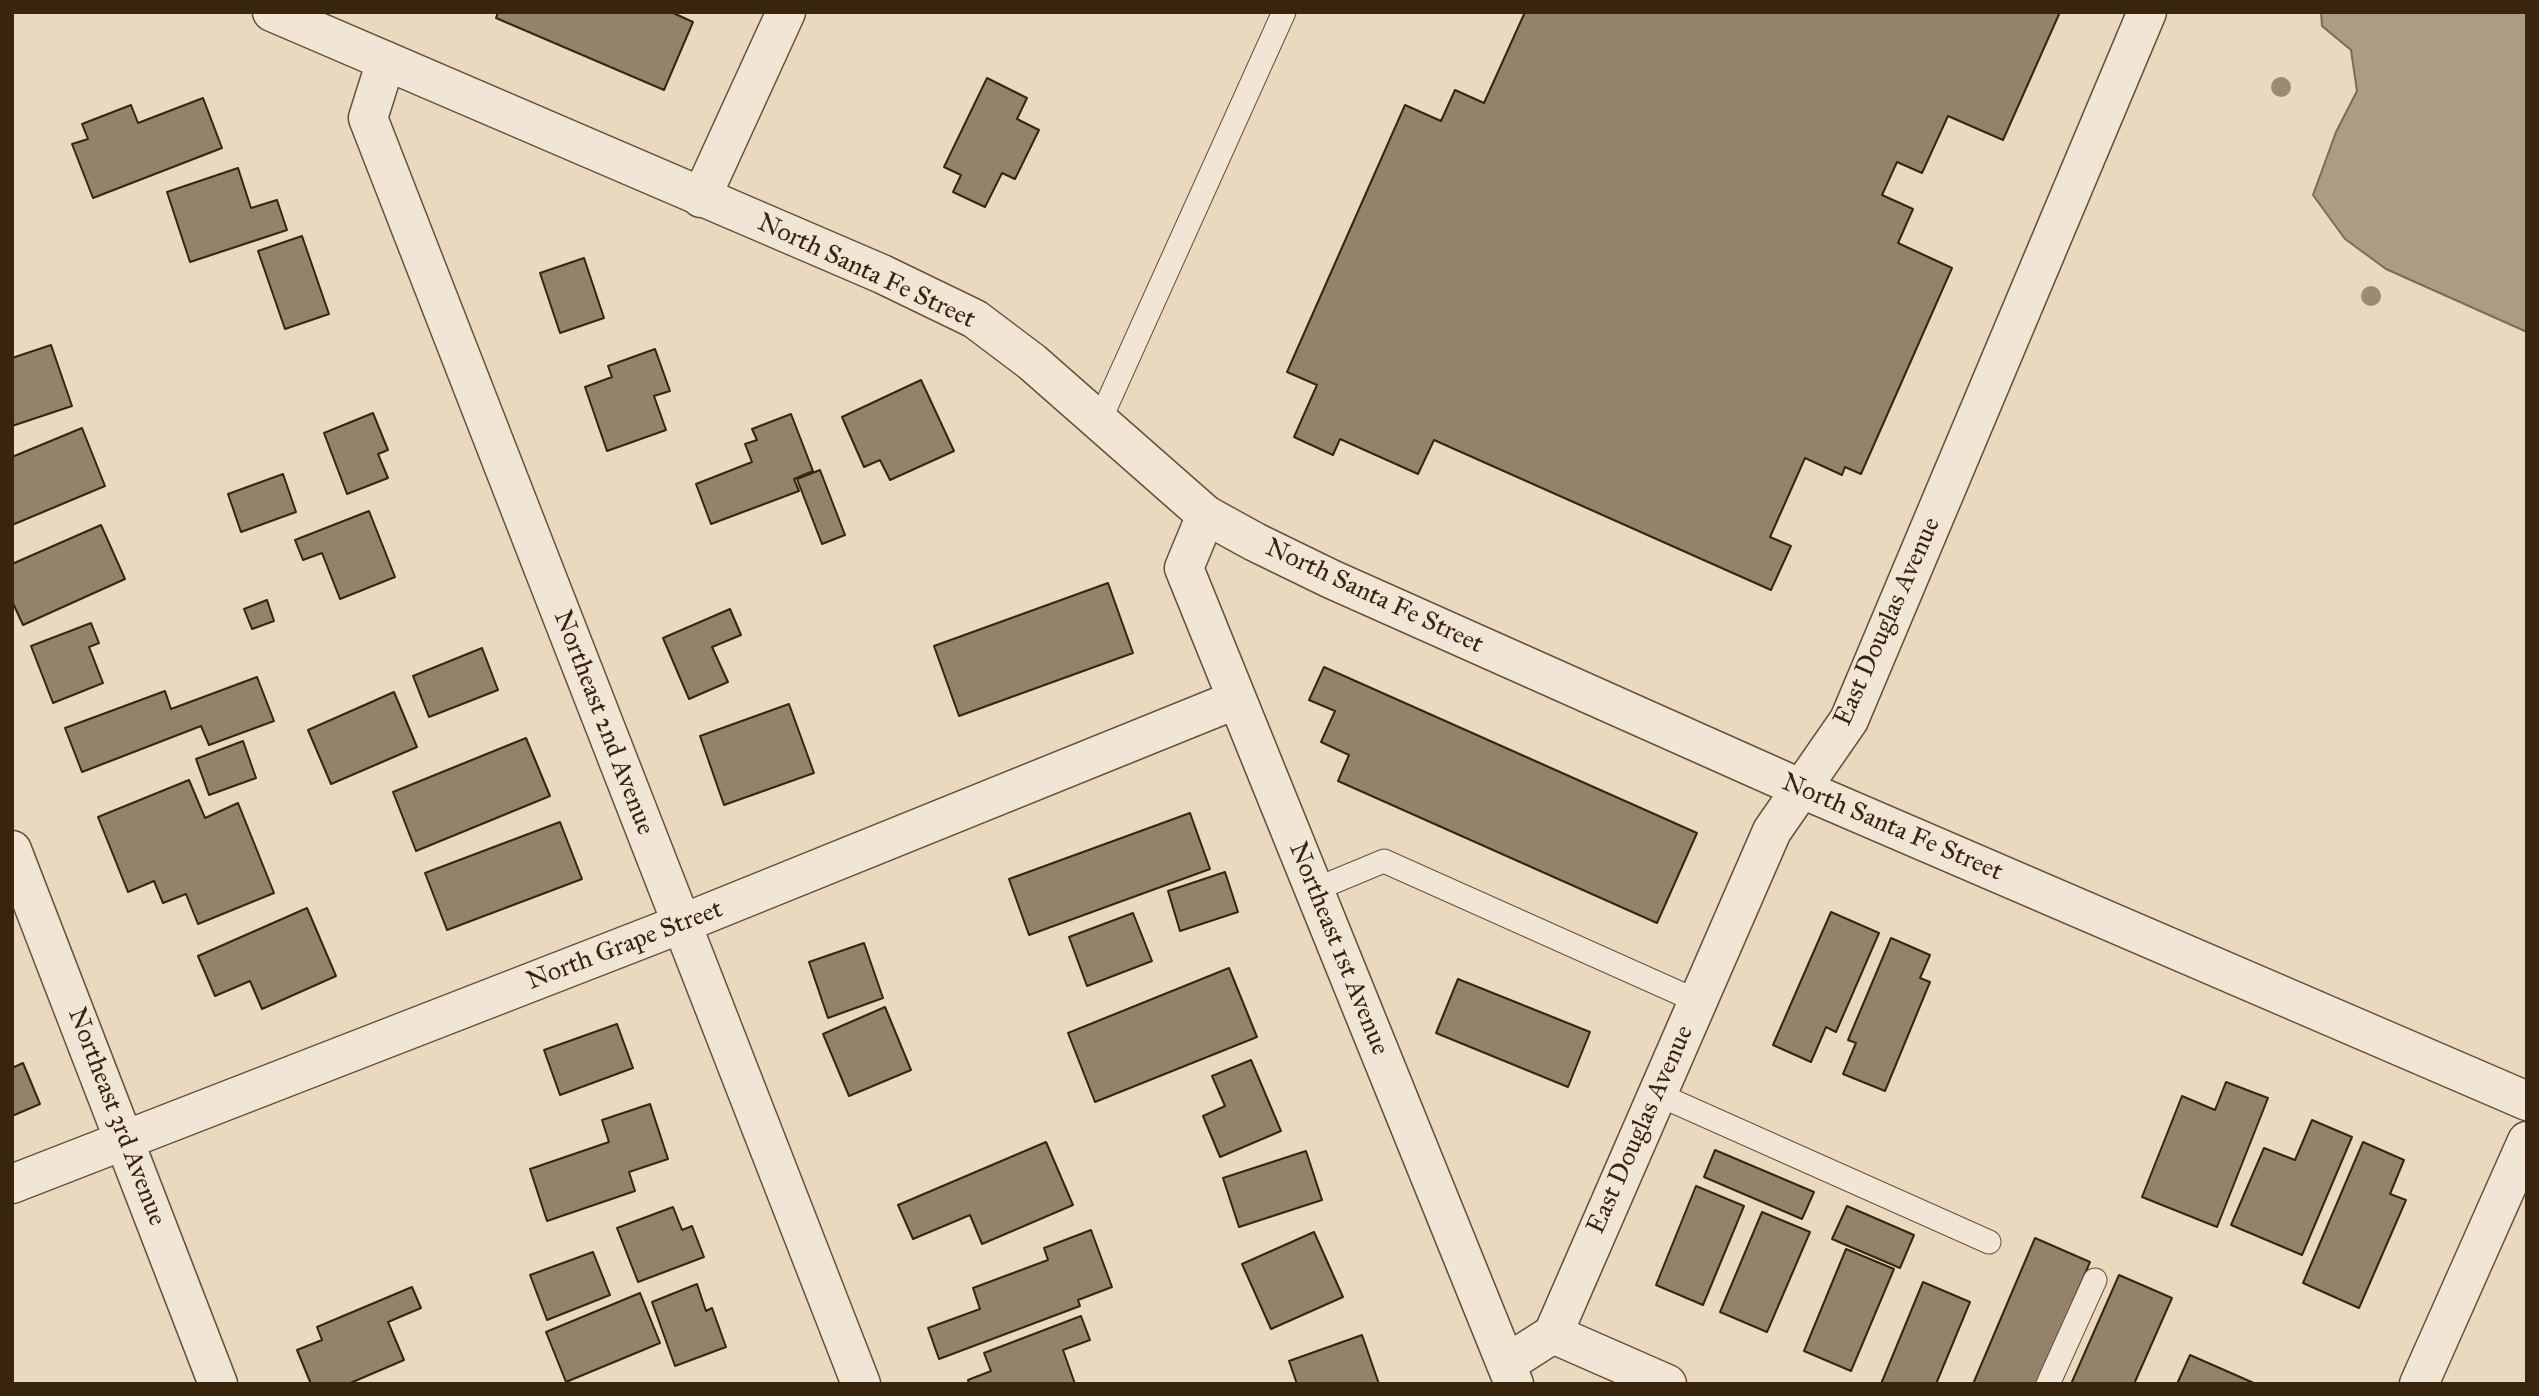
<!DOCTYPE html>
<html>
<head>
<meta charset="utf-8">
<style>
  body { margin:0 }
  #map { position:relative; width:2539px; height:1396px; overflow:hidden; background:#ead9bf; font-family:"IM FELL Great Primer",serif }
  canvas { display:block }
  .frame { position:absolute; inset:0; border:14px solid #39240e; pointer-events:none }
</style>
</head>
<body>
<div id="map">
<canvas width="2539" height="1396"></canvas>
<div class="frame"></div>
</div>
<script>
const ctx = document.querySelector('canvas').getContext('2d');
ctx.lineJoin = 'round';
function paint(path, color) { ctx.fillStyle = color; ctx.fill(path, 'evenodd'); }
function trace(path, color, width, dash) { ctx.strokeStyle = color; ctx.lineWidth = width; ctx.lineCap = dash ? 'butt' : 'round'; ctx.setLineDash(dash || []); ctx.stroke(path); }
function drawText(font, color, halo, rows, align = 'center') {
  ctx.font = font + ' "IM FELL Great Primer",serif'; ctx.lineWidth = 6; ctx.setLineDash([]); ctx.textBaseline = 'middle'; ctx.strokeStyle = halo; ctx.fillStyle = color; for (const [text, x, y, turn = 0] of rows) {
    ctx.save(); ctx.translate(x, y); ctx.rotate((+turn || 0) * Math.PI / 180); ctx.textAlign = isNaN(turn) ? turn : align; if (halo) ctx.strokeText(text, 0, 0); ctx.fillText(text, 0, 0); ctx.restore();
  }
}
const water = new Path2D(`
  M2321,12H2527V332L2386,269L2345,239L2313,195L2336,132L2357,91L2351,50L2322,26Z`);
const building = new Path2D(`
  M498,12H671L693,22L664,90L496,18Z
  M1525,12H2060L2003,140L1948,116L1922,173L1897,162L1882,195L1913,209L1898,243L1952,268L1861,474L1845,467L1842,475L1805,458L1770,537L1791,546L1771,590L1434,440L1418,474L1340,439L1333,455L1294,437L1317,385L1287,372L1405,105L1441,121L1455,90L1484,103Z
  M987,78L1027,98L1017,119L1039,130L1015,179L1002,173L985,207L953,192L961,175L944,167Z
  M203,98L222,148L93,198L72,144L88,139L82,124L131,105L138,123Z
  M238,168L251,208L277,200L287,230L190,262L167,192Z
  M302,236L329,314L285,329L258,251Z
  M584,258L604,318L560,333L540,273Z
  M51,345L72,406L12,426V358Z
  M655,349L670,391L654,396L666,430L607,451L585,387L612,377L608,366Z
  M921,380L954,451L890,480L880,460L864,467L842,417Z
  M373,413L388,450L378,454L388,478L347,494L324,433Z
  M791,414L813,471L794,479L799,491L711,524L696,484L752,462L745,444L757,440L752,429Z
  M82,428L105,486L12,525V457Z
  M820,470L845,535L822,544L797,479Z
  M283,474L296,512L241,532L228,494Z
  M369,511L395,577L340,599L322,553L303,560L295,540Z
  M101,525L125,579L23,625L12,601V564Z
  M1108,583L1133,653L959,716L934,646Z
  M267,600L274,621L252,629L244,609Z
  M730,609L741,635L712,647L728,682L689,699L663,638Z
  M91,623L99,643L89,647L103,683L53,703L31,646Z
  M482,648L498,690L429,717L413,676Z
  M1324,667L1697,833L1657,923L1338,781L1349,755L1321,742L1335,711L1309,700Z
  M257,677L274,721L209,745L201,726L82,772L65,728L165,691L171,709Z
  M394,692L417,747L331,784L308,730Z
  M789,704L814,773L724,805L700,736Z
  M526,738L550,796L416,851L393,792Z
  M243,741L256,778L209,795L196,759Z
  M189,780L205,818L238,803L274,893L198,924L186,894L163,903L154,881L128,892L98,817Z
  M1190,813L1210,869L1029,935L1009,879Z
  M560,822L582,879L447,930L425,873Z
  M1225,872L1238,912L1180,931L1168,891Z
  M307,908L336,976L262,1009L250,981L215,996L198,956Z
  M1831,912L1879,933L1836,1032L1826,1027L1811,1062L1773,1045Z
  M1133,913L1152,961L1087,986L1069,937Z
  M1891,938L1930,955L1920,978L1930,982L1885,1091L1843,1074L1856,1043L1848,1040Z
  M864,943L883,998L828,1018L809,962Z
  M1229,968L1257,1037L1095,1102L1068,1033Z
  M1458,979L1590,1032L1568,1087L1436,1033Z
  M885,1007L911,1070L849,1096L823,1034Z
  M617,1024L633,1068L560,1095L544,1050Z
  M1251,1060L1281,1131L1220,1157L1203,1116L1225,1106L1212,1076Z
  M23,1063L40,1104L12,1116V1068Z
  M2226,1082L2268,1098L2217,1227L2142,1197L2182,1096L2215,1110Z
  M650,1104L668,1159L629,1172L635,1191L547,1221L530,1169L609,1142L602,1120Z
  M2312,1120L2352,1137L2302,1255L2231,1225L2264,1148L2295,1160Z
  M1046,1142L1073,1205L982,1244L970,1215L913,1239L898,1205Z
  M2363,1142L2404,1160L2390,1194L2406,1200L2359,1308L2303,1283Z
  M1715,1150L1814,1192L1802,1219L1704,1177Z
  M1306,1151L1322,1200L1239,1227L1223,1178Z
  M1696,1186L1744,1206L1703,1305L1656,1285Z
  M1847,1206L1914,1235L1900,1268L1832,1239Z
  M673,1207L682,1230L692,1226L704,1257L638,1282L617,1228Z
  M1762,1212L1810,1232L1767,1332L1720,1312Z
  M1091,1230L1112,1287L1078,1300L1080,1306L939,1359L928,1328L980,1309L973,1288L1048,1260L1044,1248Z
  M1314,1232L1343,1297L1271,1329L1242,1264Z
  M2035,1238L2090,1262L2038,1384H1973Z
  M1846,1249L1894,1269L1851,1371L1804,1351Z
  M593,1252L610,1295L547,1320L530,1275Z
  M2119,1275L2172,1298L2134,1384H2071Z
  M1923,1282L1970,1302L1936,1384H1881Z
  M697,1284L706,1311L712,1308L726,1347L675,1366L652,1302Z
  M412,1287L421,1308L388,1322L404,1360L348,1384H311L297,1350L322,1340L317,1327Z
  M640,1293L660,1343L566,1382L546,1332Z
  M1081,1316L1090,1340L1063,1350L1075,1384H969L968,1380L991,1371L984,1353Z
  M1362,1335L1379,1384H1297L1289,1361Z
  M2190,1355L2256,1384H2177Z`);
const service = new Path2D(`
  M1099,422L1284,12
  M1314,890L1384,861L1697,1001
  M1657,1094L1989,1242
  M2048,1384L2095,1280`);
const minor = new Path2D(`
  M386,61L368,118L861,1384
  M1206,515L1184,568L1514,1384
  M12,850L218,1384
  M12,1184L681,924L1235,700
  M1553,1334L1772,831L1849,720L2147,12
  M1506,1364L1553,1334L1667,1384
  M2419,1384L2527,1141`);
const tertiary = new Path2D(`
  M272,12L882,274L975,319L1032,362L1206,515L1255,542L1331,579L1802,789L2527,1101
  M701,198L786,12`);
const trees = [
  [2281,87],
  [2371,296]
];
const streetNames = [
  ["North Santa Fe Street",866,272,25],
  ["North Santa Fe Street",1374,597,25],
  ["East Douglas Avenue",1888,622,-66],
  ["Northeast 2nd Avenue",603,723,69],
  ["North Santa Fe Street",1892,828,23],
  ["North Grape Street",625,946,-21],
  ["Northeast 1st Avenue",1338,949,68],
  ["Northeast 3rd Avenue",116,1117,69],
  ["East Douglas Avenue",1641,1130,-66]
];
paint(water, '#ae9b83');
trace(water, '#7f6b54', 2);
paint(building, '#95826a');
trace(building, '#39240e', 2);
trace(service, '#65513a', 25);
trace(minor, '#65513a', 41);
trace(tertiary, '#65513a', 41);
trace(service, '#f1e6d5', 23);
trace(minor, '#f1e6d5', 38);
trace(tertiary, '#f1e6d5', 38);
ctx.fillStyle = '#9d8a72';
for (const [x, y] of trees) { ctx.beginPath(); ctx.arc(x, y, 10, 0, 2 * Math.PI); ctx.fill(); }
drawText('26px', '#39240e', '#f1e6d5', streetNames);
</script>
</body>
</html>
